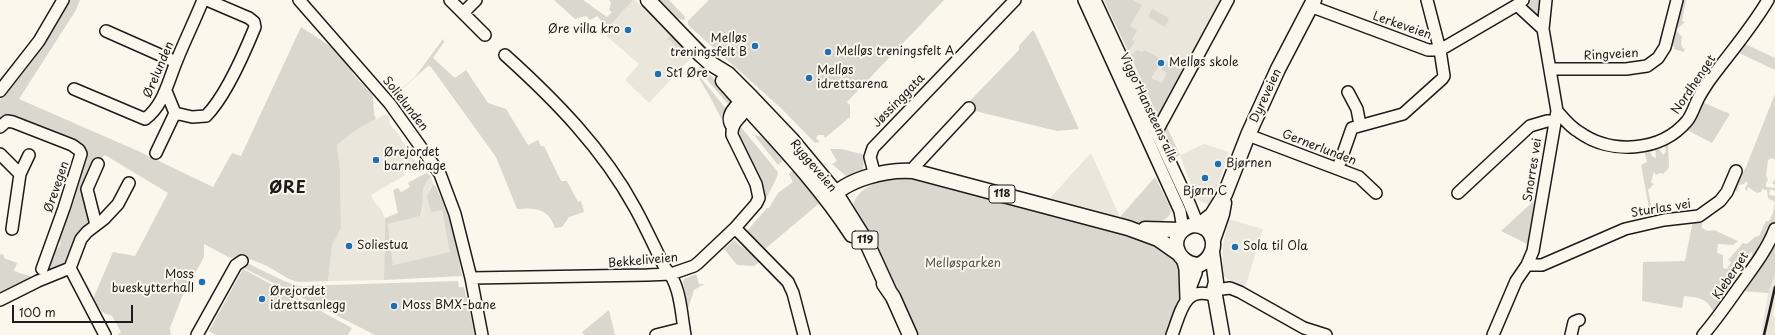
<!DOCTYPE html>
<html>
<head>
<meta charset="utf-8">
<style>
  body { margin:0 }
  #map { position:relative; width:1775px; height:335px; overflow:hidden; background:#fbf7ec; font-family:"Playpen Sans",sans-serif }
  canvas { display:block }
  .scale { position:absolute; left:12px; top:305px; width:121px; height:18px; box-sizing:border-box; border:2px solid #1c1c1c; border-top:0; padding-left:5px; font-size:12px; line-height:14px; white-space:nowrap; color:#1c1c1c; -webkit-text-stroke:3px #fbf7ec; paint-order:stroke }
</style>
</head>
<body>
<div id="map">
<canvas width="1775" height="335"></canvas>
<div class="scale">100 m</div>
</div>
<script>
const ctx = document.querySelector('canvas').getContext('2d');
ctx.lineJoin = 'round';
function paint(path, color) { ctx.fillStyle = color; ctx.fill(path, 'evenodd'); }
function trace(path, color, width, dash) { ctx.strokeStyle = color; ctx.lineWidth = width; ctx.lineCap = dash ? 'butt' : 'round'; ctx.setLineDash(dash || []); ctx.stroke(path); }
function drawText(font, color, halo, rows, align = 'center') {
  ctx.font = font + ' "Playpen Sans",sans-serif'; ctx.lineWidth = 4; ctx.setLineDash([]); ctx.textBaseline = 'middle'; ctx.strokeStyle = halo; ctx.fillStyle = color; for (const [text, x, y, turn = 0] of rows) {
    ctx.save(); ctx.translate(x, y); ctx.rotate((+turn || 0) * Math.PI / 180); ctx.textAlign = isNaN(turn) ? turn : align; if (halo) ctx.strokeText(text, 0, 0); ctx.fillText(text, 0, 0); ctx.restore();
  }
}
const built = new Path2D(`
  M633,0H635L672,35L691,58L649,103L625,80L639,64L603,33Z
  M1104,0H1222L1159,119L1128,51Z
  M386,114L390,118L389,123L398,134L417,164L403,170L405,175L371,195L375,203L381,209L385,219L384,280L328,281L332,246L341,228L340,170L337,145L353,132Z
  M1204,144L1229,152L1211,206L1196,199L1180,155Z
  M1091,153L1120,217L1050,198Z
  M431,176L433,184L429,190L442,210L451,252L393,265L388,224L420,216L423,210L422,195L424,184Z
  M1228,219L1263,229L1245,288L1224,277L1222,272L1223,245Z
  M1775,275V302L1773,315L1775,317V335H1761L1768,293Z`);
const green = new Path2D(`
  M68,0H80L76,10L19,99L138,151L213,187L232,153L241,156L301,27L330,46L331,44L348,63L353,74L373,96L374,114L376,119L353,132L337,145L340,170L341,228L332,246L328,281L298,282L289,279L267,266L245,257L230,258L204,244V257L182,297L170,328L171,335H117L121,332L112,316L102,312L93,299L113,252L135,256L168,193L105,155L95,163L88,181L92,225L67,265L0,298V254L4,255V258L17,263L14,271L38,279L54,250L58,248L61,243L56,239L85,157L7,119H0V100L22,71Z
  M554,0H583L607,17L612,12L609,10L611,3L609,0H633L605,31C601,26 602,20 597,16L590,20L586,16L575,19Z
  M658,0H669L686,18L683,20L676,18Z
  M709,0H944L847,102L850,105V117L825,138L824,135H818L816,138L820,142L815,143L782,109L688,25V21Z
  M1104,0H1132L1142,5L1130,26L1137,30L1132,40L1135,41L1128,51Z
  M1528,0H1542L1540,20L1527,10L1524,3Z
  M1683,0H1686L1682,21L1685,22L1676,30L1682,37L1681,44L1683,49L1685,48L1684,52L1674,49V46L1670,44Z
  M1152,9L1169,18L1165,27L1148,17Z
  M683,26L769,103L767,105L680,27Z
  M1033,30L1035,33L1079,129L1057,131L971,110L966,105L1019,50V46Z
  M672,35L690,56L686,58L681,57L683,55L670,40H666Z
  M443,39L444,42L433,58L455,78L466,70L488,103L506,109L528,145L538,140L541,146H544L561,181H567L578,202L581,201L584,212L569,217L562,227L555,228C549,209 536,207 517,209L496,157L431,67L428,66L392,98L394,95L415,77Z
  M1743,43L1775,58V70L1739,53L1730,63L1729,61Z
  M1137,50L1142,52L1144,50L1163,60L1151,78L1162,83L1167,73L1161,69L1165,61L1184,71L1159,119L1131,56Z
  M701,66L724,88L732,101L731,103L729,104L726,102L699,70V67Z
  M697,73L727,110L725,121L723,122L710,97L697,75Z
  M1775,94V160L1772,158L1768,160L1766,175L1768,180L1766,183V187L1774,188L1775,185L1772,183L1775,179V191L1770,189L1769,195L1775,196V223L1767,241L1735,291L1715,314C1706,298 1702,298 1684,296L1682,308L1642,301L1643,262L1685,261L1693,220L1702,221V228L1708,231L1714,230L1738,241L1733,245L1718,244L1717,253L1723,255V268L1727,269L1731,262L1728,260L1743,243L1747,244L1755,237L1759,236L1766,221H1769L1773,213L1775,202L1768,198L1767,190H1764L1763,188L1761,192L1757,193L1748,187L1747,191L1745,188L1748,183L1746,181L1744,184L1739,185L1737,192L1734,190L1746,167ZM1752,252L1753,259L1734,288L1731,289L1728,287L1724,288L1721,286V282L1724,281L1726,279L1727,273L1730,271L1735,272L1733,270L1735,265H1739L1742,268L1748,255Z
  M1702,102L1730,114L1712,143L1685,129Z
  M1166,125L1180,155L1176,157L1164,129Z
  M740,126L778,172C778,178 769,192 766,199L763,198L740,139Z
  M754,135L762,137L779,155L778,156L783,160L778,165Z
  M1668,141L1669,168L1663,174L1660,173L1656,175L1654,172L1651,182L1654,184L1648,190L1654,219H1651L1641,165L1647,162L1644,150L1648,149L1653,157L1656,158L1655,148L1658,147L1663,155L1666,151L1664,144Z
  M830,149H841L862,154L864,157L863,170L849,177L846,176L832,164L837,161Z
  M795,169L822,201L765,249L764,254L746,232L767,208H769L778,193L793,182L789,174Z
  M426,173L431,176C416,193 427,200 420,216L388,224L393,265L450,252L442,210L431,212L427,196L433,184L436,187L451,221L462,276L384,280L385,218L398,213L393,190L398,188L401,192L410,187L408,183Z
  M900,177L915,178L1155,241C1161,247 1171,253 1176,260C1189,279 1177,315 1170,335H917L853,207C856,186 883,180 900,177Z
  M1155,177L1170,207L1171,212C1163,230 1135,223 1120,217Z
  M1538,197L1529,245L1501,231Z
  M1775,239V275L1768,293L1741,291Z
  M734,240L745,249L748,248L761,261L754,266L737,265L724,249Z
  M247,263L284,281L299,286L458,281L459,287H464L475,335H375L240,266Z
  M243,269L352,328L348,335H216L209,331Z
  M696,274L699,284H704L694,290L688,309L683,282L684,279Z
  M609,310L615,335H584L582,332Z`);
const minor = new Path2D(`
  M299,0L390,104L440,174L455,214L471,278L482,335
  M450,0L485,35
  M1084,0L1180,211L1183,229
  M1095,0L1190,205L1198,225
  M1517,5L1543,29
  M1310,6L1428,50H1440L1427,0
  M463,13L476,0
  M106,31L176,62
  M505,55C555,100 603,149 635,208C646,228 655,248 665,268C681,284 681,314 685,335
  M1550,69H1626L1647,66L1658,58L1665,47L1677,0
  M74,89L145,119C164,105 168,81 177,60C185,40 195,20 203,0
  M0,91L39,41L63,0
  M1348,92L1357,109L1360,125
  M1557,111C1564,119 1570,127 1579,132C1611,155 1661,152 1687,121C1692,115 1694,107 1698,99C1701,93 1705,87 1709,81C1729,54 1751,29 1768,0
  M175,113L192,117L206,116C226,96 244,54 255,27L254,22L249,18L207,0
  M0,127L7,121L13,122L72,145L79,150L81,154L64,208L42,269
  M733,128C723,116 736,103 748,99
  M1156,133L1228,0
  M1248,135L1359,177L1376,193
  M156,153L175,113L166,91
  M0,154L20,174
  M1338,168L1352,128L1403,114L1442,79L1444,76L1440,50L1517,5L1523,0
  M913,171L915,166L969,108
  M875,176L870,157L873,148L1015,0
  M1458,193L1530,126L1547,121H1555
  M96,225L87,189L98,164
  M735,228L788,282L793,293L804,335
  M12,229L20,174L29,155
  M1182,258L1185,269L1186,299L1196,273V265
  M1527,265H1542L1625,229L1664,220L1699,216L1720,201L1727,192L1736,171
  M471,278L647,275L671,274L694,266L698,263L735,228L756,204L759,198L756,184L732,135C731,120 746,115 751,102
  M1214,290L1230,288L1240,292L1304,328L1326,335
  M0,300L38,281L70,268
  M105,335L70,268L81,239L87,232L104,219L118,204L129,183
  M197,335L236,265L242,261
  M656,335L684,328
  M1172,335C1181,312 1184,284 1215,296
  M1493,335L1516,281L1527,265L1533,251L1557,111L1543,29L1546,0
  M1571,335L1574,322L1579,320
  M1703,335C1716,320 1727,304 1739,287C1752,269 1767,250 1775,229`);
const major = new Path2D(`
  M648,0L701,55L710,63L728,74L752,98L791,139L835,192L867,243L889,291
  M723,81C767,131 815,178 852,235
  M828,201C845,179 887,169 913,171L1128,228L1158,239L1178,253
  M1193,225C1217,225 1220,255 1199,265C1174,264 1166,232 1193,225Z
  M1199,225L1212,215L1225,194L1248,135L1278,69L1314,0
  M1145,229L1182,230
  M1213,240L1222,214L1224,203
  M1212,252L1216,282L1214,290L1222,335
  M884,284L893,297L910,335`);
const rail = new Path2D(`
  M1764,335L1775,287`);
const markers = [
  [628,30,4,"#1f6fb2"],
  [755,46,4,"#1f6fb2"],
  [828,52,4,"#1f6fb2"],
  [1161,63,4,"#1f6fb2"],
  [658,74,4,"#1f6fb2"],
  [809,78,4,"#1f6fb2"],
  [376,160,4,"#1f6fb2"],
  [1218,164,4,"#1f6fb2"],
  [1205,178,4,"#1f6fb2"],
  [349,246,4,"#1f6fb2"],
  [1235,247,4,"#1f6fb2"],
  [202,282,4,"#1f6fb2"],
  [262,299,4,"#1f6fb2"],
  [394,306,4,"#1f6fb2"]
];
const shields = [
  [1002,194,26],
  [865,240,26]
];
const shieldNames = [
  ["118",1002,194],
  ["119",865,240]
];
const streetNames = [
  ["Lerkeveien",1402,26,19],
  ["Ringveien",1611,55,-3],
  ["Ørelunden",159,70,-67],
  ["Nordhenget",1694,85,-56],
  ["Dyreveien",1266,96,-65],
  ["Jøssinggata",899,101,-46],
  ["Solielunden",405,104,52],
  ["Viggo Hansteens alle",1148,108,65],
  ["Gernerlunden",1319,148,21],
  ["Ryggeveien",813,166,50],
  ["Snorres vei",1533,170,-81],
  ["Ørevegen",57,187,-71],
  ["Sturlas vei",1661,209,-9],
  ["Bekkeliveien",643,261,-5],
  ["Kleberget",1731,276,-56]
];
const poiNames = [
  ["Øre villa kro",620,30,"right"],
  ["Melløs",747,39,"right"],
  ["treningsfelt B",747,53,"right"],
  ["Melløs treningsfelt A",836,52],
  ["Melløs skole",1169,63],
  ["Melløs",817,71],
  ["idrettsarena",817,85],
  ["St1 Øre",666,74],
  ["Ørejordet",384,153],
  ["barnehage",384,167],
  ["Bjørnen",1226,164],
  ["Bjørn C",1205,192,"center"],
  ["Soliestua",357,246],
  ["Sola til Ola",1243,247],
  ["Moss",194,275,"right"],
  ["bueskytterhall",194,289,"right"],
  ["Ørejordet",270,292],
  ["idrettsanlegg",270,306],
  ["Moss BMX-bane",402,306]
];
const parkNames = [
  ["Melløsparken",963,264]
];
const districtNames = [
  ["ØRE",288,189]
];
paint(built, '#eae6dc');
paint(green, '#dad7ce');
trace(minor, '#1c1c1c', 14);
trace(major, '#1c1c1c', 17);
trace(minor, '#fbf7ec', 11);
trace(major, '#fbf7ec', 14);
trace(rail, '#1c1c1c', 2.5);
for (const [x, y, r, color] of markers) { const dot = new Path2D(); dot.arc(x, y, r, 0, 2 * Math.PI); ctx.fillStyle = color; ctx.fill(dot); trace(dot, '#fbf7ec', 1.5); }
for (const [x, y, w] of shields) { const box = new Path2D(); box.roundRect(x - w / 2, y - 9, w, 18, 3); ctx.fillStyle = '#fbf7ec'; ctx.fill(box); trace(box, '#1c1c1c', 1); }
drawText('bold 11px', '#1c1c1c', null, shieldNames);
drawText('12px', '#1c1c1c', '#fbf7ec', streetNames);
drawText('12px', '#1c1c1c', '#fbf7ec', poiNames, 'left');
drawText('12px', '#555451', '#fbf7ec', parkNames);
ctx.letterSpacing = '1px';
drawText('bold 16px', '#1c1c1c', '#fbf7ec', districtNames);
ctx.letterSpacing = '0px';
</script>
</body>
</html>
